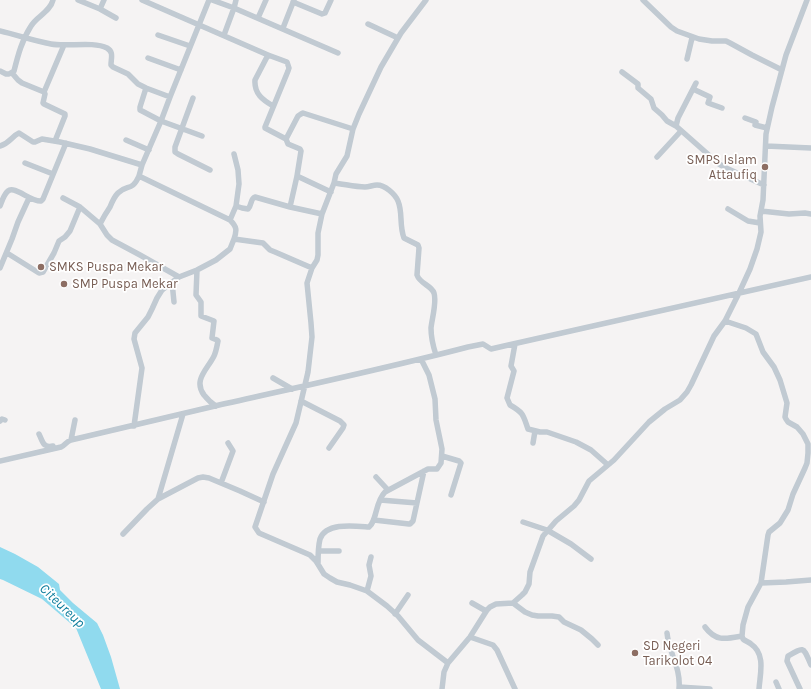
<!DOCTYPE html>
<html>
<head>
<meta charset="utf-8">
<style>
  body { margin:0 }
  canvas { display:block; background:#f5f3f3 }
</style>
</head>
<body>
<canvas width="811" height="689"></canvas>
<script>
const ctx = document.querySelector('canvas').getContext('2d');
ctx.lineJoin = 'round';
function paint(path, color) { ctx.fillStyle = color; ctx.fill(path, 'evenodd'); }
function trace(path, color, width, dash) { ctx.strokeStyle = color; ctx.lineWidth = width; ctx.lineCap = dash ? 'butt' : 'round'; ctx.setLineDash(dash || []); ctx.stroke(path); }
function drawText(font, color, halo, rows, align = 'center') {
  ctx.font = font + ' Karla,sans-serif'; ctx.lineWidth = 3.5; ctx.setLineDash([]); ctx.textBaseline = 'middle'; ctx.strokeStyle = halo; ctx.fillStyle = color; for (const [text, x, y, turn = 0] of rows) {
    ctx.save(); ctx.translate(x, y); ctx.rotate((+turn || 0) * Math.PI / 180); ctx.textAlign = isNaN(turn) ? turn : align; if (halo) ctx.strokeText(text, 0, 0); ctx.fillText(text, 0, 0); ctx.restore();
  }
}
const water = new Path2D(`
  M0,547L15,554L38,567L59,584L60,590L73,603L97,623L103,635L111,657L120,689H101L76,628L42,599L3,580L0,579Z`);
const street = new Path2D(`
  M78,0L100,9L104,0
  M142,0L268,55L287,62L289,68L288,71L265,127V128L286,139L288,144L300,149L301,151L297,176L290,207
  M209,0L170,97L161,121L142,165L139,176L230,220C237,227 237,230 234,239L263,243L270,250L275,252L312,268
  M212,0L234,8L338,53
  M426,0L401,33L381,67L359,114L353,129L347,156L336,174L334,183L322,214L318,233V255L317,260L312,268L307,283L311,323L312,337L308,372L296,423L273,474L255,527L259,533L310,555L316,561L324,574L330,578L337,582L350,585L367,591L387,606L398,616L418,640L448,663
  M643,0L671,27L677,31L699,39L712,41H726L730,43L752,55L782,70
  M293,2L322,14L325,13L331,0
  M100,9L116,18
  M258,18L266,0
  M368,24L398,38
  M283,28L294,0
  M0,31C17,35 34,41 51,44C67,47 93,41 107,48C114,52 111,58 111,65L113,67L128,74L138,84L146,88L170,97
  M158,35L190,46
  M224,35L234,8L236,0
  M268,55L255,80C254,94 263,100 273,106
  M148,58L181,70
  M687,59L692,38
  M0,71L6,74H9L14,71C18,55 22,40 31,26C37,16 50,12 53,0
  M622,72L638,84V88L651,99L654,108L662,115L667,121L676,126L719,164L726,168L764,185
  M12,73L18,80L22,83L44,92L45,94L43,103L44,104L65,114V116L55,141
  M146,88L140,107V110L142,111L161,121L202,136
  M693,89L710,97L708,103L722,108
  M44,92L64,45
  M193,98L175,147V152L178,154L210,170
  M745,118L756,122L755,125L767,128
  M676,126L678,118L696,83
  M286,139L298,116L301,114L303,113L353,129
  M126,140L149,150
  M0,146C10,143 12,136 19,133L33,142H35L42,139L60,142L90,149L142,165
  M766,146L811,148
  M234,154L238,170L239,184L236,206
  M657,157L681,131
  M25,163L53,174
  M297,176L331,192
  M334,183C344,184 355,187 365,187C369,187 373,185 377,185C385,185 395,194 398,201C403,213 399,225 404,238L418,245L419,248L417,275C420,284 431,285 434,293C437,302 432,318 431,328C431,338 433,346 436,355
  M63,198L80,207L100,224L107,235L112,240L140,255L179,277
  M0,206C2,201 4,194 8,191C14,185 31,202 41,201L43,199L66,143
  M728,209L748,221L760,223
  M761,211L789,214L805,213L811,214
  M230,220L236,206L242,208L248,209C252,205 250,199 255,197L290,207L322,214
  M100,224C103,218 106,213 110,207C112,202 114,197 118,193C127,184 132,192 139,176
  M7,253L39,273L43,272L54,253L59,241L65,237L70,231L80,207
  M0,268L12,239L18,222L29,198
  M197,270L196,295L201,302V316L214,321L212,338L217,340L218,341C217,346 216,352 214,356C207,370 193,380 204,395C208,400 211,403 216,406
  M172,282L174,302
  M725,321L746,328L756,334L763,352L774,367L780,380L787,403L785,417L786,419L788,422L797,427L803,434L808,444V453L807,463L805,468L793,494L788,510L780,523L769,532L768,535L761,583L748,607L743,625L742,636L743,639C745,641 749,642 751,644C766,654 760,674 759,689
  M515,344L511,366L514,371L507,398L510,405C524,413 523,415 528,429L540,432H547L576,442L591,450L608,465
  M273,378L292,389
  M301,401L340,421L344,425L343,428L329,448
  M0,421L2,419L5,420
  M134,426L142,368L134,339L135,333L148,317L152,309L157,298L162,290L179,277L197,270L216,260L230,249L234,239
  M39,434C43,442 43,448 53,446
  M71,440L75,420
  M533,443L535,431
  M442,456L459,461L461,463L451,495
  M0,461L61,447C65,445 66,442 71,440C119,429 167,417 215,406C299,387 384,369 468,347L483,344L491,349L504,346L811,277
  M376,477L388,490
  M221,483L233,451L228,443
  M158,499L183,414
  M380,500L417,503
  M374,520L409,524H410L413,521L424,471
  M523,522L547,530L571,544L591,559
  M123,534L147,509L158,499L198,478L203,477L209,478L240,491L264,502
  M319,551H339
  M318,564C318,556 318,547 320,539C326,522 355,526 369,527C377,521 375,502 385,492L428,469H437L441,463L442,449L436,420L435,399L429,375L421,359
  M761,583L786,582L811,580
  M367,591L371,576L369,565L371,557
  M472,603L486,611
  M513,603L525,612L532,615L538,616H552L559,617L564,622L581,630L592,639L598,645
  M395,614L408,595
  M705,627C716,642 726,639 742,636
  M667,633C669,654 681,667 679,689
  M470,637L493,645L497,650L515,689
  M776,682L779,689
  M679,687L710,689
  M442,689L444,672L448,663L470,637L487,610L490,607L496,604L513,603L522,595L525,592L529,584L530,572L543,536L556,521L574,506L579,500L589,481L614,460L649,422L665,409L680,400L687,392L691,385L714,336L725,321L739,293L750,269L757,249L761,232L760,216L763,200L766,134L772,107L786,55L807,0
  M800,689L787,661L788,656C805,646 803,647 811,665`);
const markers = [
  [765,167,4,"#8d6e63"],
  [41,267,4,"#8d6e63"],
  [64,284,4,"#8d6e63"],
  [635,653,4,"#8d6e63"]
];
const educationNames = [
  ["SMPS Islam",757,160,"right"],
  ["Attaufiq",757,175,"right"],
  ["SMKS Puspa Mekar",49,267],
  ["SMP Puspa Mekar",72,284],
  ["SD Negeri",643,646],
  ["Tarikolot 04",643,661]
];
const waterNames = [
  ["Citeureup",62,606,44]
];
paint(water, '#90daee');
trace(street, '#c1cad2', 5.5);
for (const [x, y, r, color] of markers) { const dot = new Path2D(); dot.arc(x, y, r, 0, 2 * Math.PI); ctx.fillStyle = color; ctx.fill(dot); trace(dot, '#fff', 1.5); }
drawText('13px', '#785e54', '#fff', educationNames, 'left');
drawText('italic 14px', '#0c7c9b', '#fff', waterNames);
</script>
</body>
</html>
